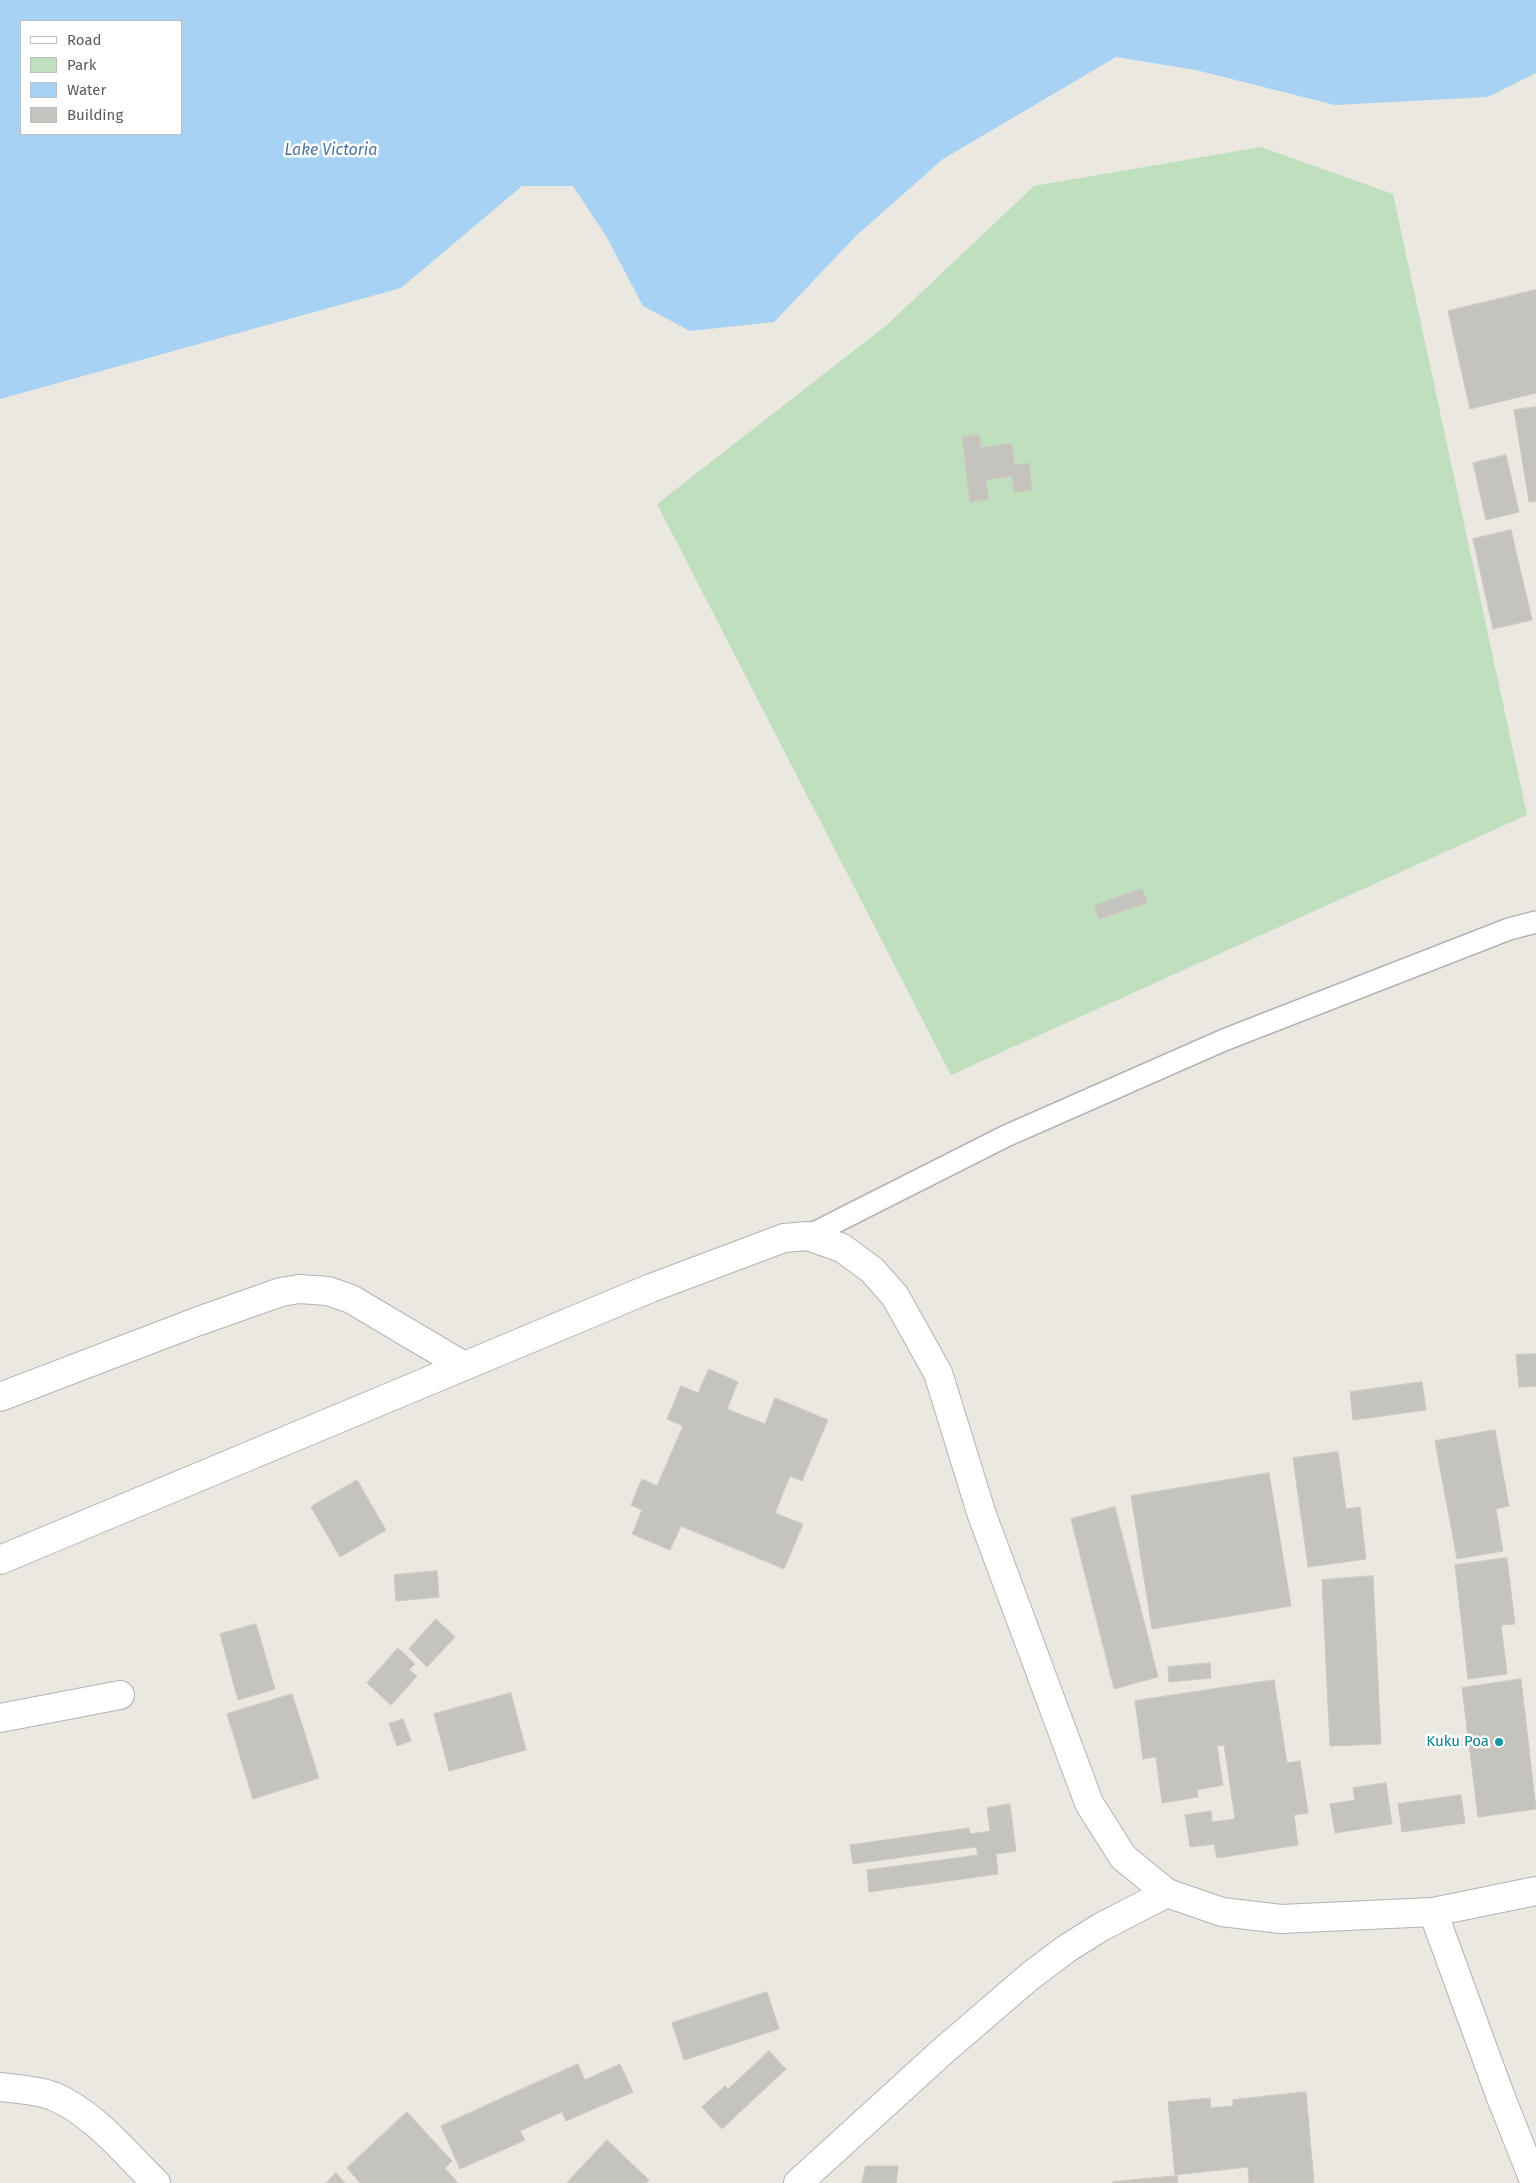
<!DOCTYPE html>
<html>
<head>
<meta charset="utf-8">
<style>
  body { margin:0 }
  #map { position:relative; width:1536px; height:2183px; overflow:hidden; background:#eae8e0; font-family:"Fira Sans",sans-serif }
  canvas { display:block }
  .legend { position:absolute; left:20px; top:20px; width:162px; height:115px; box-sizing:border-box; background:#fff; border:1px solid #bdbebf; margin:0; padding:6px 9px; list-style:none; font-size:15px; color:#595c5f }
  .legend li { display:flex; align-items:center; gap:10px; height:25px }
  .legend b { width:25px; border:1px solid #bdbebf }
</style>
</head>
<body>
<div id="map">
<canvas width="1536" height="2183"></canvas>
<ul class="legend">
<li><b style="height:6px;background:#fff"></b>Road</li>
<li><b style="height:14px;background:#bfdfbf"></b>Park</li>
<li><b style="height:14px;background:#a7d2f4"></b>Water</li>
<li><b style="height:14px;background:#c5c3bd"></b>Building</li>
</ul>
</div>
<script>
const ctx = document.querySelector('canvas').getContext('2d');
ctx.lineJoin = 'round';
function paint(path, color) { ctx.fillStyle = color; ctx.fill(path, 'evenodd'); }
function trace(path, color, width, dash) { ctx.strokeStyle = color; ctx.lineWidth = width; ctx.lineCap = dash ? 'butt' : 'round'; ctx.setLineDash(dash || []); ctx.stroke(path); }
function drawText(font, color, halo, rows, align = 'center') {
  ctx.font = font + ' "Fira Sans",sans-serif'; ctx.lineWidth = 5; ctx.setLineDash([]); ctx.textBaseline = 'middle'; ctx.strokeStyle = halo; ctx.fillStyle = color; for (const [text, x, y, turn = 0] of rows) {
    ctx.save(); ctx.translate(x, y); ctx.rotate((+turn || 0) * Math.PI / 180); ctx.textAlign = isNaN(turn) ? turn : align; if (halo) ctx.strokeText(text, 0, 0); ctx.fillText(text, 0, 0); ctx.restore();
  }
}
const green = new Path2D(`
  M1261,147L1393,194L1527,815L951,1075L657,504L888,324L1034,186Z`);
const water = new Path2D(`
  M0,0H1536V73L1488,97L1335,105L1196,70L1116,57L943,159L857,235L774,322L690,331L643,306L606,236L573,186H522L401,288L0,399ZM21,21H181V134H21Z`);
const building = new Path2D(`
  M1536,290V393L1470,409L1448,311Z
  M1536,407V501L1529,502L1514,410Z
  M979,435L981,448L1011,443L1015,465L1029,463L1032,490L1014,492L1012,476L986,480L989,499L970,502L962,437Z
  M1506,455L1519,512L1486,520L1473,463Z
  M1511,530L1532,620L1493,629L1473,539Z
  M1142,889L1147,903L1099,919L1094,906Z
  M1536,1354V1386L1519,1387L1516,1355Z
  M709,1369L738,1382L727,1409L765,1424L775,1398L828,1420L802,1481L790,1476L775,1513L803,1524L784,1569L681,1526L670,1550L632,1534L642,1510L631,1505L642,1479L657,1486L683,1426L667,1419L681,1386L698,1393Z
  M1422,1382L1426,1410L1353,1420L1350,1392Z
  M1495,1430L1509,1506L1496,1509L1503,1551L1457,1559L1435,1441Z
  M1338,1452L1346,1509L1360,1507L1366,1559L1308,1567L1293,1458Z
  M1269,1473L1291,1606L1152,1629L1131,1496Z
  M357,1480L386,1530L340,1557L311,1507Z
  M1115,1507L1158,1677L1114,1689L1071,1519Z
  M1507,1558L1515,1624L1501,1625L1507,1674L1468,1679L1455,1565Z
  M437,1571L439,1597L396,1601L394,1575Z
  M1373,1576L1381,1744L1330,1746L1322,1580Z
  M436,1619L455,1637L427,1667L409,1649Z
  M256,1624L275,1689L238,1700L220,1634Z
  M398,1648L415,1664L409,1670L417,1676L391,1705L367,1683Z
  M1210,1663L1211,1678L1169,1682L1168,1667Z
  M1521,1679L1536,1809L1478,1817L1462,1688Z
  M1274,1680L1287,1763L1300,1761L1308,1813L1294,1815L1298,1845L1217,1858L1214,1844L1190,1847L1185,1815L1211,1811L1212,1822L1235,1819L1224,1745L1217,1746L1223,1785L1197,1790L1198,1797L1162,1803L1156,1757L1143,1759L1135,1701Z
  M511,1693L526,1750L449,1771L434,1714Z
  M292,1694L319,1778L253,1799L227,1714Z
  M403,1719L411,1741L397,1746L389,1724Z
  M1386,1783L1392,1824L1335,1833L1330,1804L1355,1800L1353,1788Z
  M1461,1795L1465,1823L1402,1832L1398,1804Z
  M1010,1804L1016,1851L996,1854L998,1874L869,1892L867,1870L978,1855L976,1847L853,1864L850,1845L969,1828L970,1834L990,1831L987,1808Z
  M767,1992L779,2029L684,2060L672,2023Z
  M769,2051L786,2069L722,2129L702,2107L725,2086L728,2089Z
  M578,2064L585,2080L620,2064L633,2092L566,2121L562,2112L520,2131L525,2140L460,2169L441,2126Z
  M1306,2092L1314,2183H1249L1248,2167L1175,2175L1168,2102L1210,2098L1211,2108L1233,2106V2100Z
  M407,2112L452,2161L445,2168L458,2183H360L347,2168Z
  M607,2140L649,2180L646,2183H567Z
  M866,2166H898L896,2183H862Z
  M336,2173L345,2183H326Z
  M1177,2176L1178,2183H1113V2182Z`);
const service = new Path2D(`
  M808,1236L1006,1136L1224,1040L1509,929L1536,922`);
const minor = new Path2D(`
  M0,1397L196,1322L281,1292L299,1289L328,1291L351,1299L464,1366
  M0,1718L120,1695
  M1433,1912L1500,2095L1535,2183
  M0,2087C17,2089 37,2090 53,2096C94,2113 125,2153 156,2183
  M798,2183L943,2051L1029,1977L1066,1949L1101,1927L1167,1893`);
const tertiary = new Path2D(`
  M0,1560L651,1288L784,1238L808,1236L842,1248L872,1270L895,1296L938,1373L982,1515L1089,1803L1123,1857L1167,1893L1222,1912L1281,1919L1433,1912L1536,1891`);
const markers = [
  [1499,1742,5,"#0f9aa8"]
];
const cultureNames = [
  ["Kuku Poa",1489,1742]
];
const waterNames = [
  ["Lake Victoria",331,151]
];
paint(green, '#bfdfbf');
paint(water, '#a7d2f4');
paint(building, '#c5c3bd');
trace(building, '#cec9bf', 1);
trace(service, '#b1b3b6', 24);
trace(minor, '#b1b3b6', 30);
trace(tertiary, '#b1b3b6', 30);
trace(service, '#fff', 21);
trace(minor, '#fff', 28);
trace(tertiary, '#fff', 28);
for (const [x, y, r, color] of markers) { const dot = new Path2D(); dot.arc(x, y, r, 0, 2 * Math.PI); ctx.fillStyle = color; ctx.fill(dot); trace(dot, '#fff', 2); }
drawText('15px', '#0d838f', '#fff', cultureNames, 'right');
drawText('italic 16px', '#4874a3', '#fff', waterNames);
</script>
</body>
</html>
